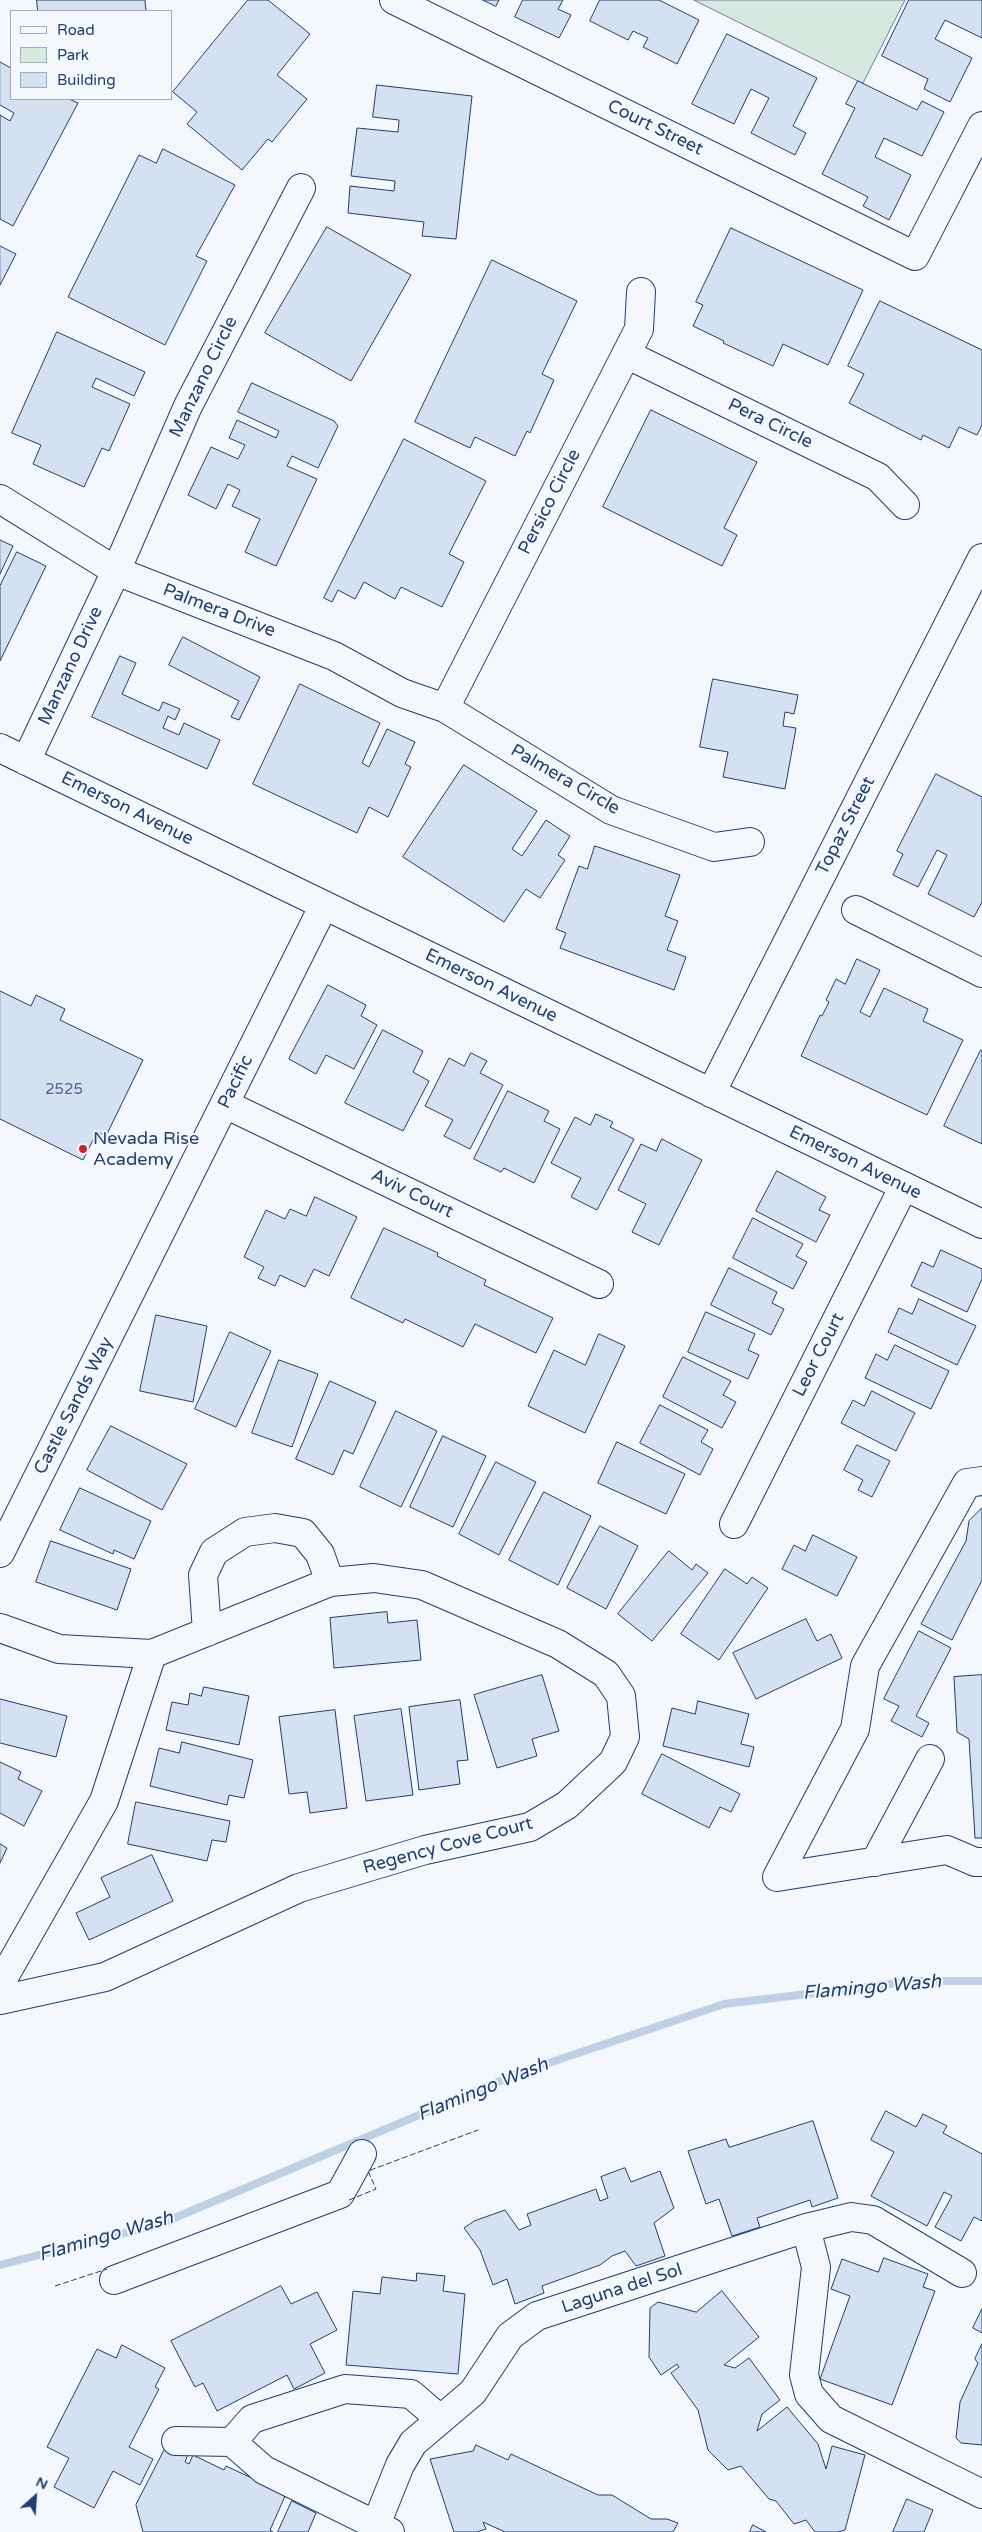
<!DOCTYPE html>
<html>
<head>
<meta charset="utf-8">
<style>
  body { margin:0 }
  #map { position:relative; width:982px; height:2532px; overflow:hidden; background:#f4f7fb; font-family:"Varela Round",sans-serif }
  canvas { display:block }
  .legend { position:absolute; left:10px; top:10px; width:162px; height:90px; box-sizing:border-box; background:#f4f7fb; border:1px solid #9eadc5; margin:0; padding:6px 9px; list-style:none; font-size:15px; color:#1d3f73 }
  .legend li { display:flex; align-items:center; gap:10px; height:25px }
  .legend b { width:25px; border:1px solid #9eadc5 }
  .north { position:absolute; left:10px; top:2472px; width:50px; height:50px; -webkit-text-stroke:4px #f4f7fb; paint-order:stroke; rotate:26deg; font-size:14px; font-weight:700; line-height:20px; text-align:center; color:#1d3f73 }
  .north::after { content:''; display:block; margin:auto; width:18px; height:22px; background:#1d3f73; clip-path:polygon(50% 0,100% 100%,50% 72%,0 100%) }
</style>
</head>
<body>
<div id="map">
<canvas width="982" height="2532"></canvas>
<ul class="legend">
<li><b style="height:6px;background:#f4f7fb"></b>Road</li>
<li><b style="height:14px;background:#d7e8df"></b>Park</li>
<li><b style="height:14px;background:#d5e0f0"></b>Building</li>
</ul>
<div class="north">N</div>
</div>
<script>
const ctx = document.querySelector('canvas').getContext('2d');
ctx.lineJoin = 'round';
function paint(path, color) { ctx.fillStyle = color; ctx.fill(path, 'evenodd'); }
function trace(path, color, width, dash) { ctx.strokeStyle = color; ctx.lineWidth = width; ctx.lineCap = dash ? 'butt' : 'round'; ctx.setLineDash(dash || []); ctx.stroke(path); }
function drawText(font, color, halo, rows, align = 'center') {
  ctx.font = font + ' "Varela Round",sans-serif'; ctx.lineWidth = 4; ctx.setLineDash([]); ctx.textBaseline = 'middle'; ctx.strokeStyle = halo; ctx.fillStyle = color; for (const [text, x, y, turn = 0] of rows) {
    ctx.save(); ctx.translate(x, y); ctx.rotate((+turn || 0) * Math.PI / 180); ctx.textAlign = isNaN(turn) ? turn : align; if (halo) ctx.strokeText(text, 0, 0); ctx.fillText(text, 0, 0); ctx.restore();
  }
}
const green = new Path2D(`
  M694,0H905L863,83Z`);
const stream = new Path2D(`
  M0,2265L160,2224L519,2073L724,2004L916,1981H982`);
const building = new Path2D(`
  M37,0H145L146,11H38Z
  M248,0H268L310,34L277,75L307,99L272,142L268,139L242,170L187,124L197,112L173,92Z
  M483,0H499L496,6Z
  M523,0H563L558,9L571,15L559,38L515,17Z
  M600,0H659L699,20L677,64L643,47L648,38L633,31L628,40L590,21Z
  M909,0H982V38L945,20L935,39L972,58L950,102L924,89L928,79L882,56Z
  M727,34L817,78L793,126L806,133L795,155L751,133L769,98L751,89L734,124L692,104Z
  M0,62L11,68V99H69L78,103L13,226L0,219V115L10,121L14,113L0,105Z
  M858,81L917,110L922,101L944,112L922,156L884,138L875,157L911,175L889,220L863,206L868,197L822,174L855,108L846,104Z
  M377,85L472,96L456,239L422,236L424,222L348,213L350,186L394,191L395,181L351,176L357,128L398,132L399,120L373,117Z
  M163,149L235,185L196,256L207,261L165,345L68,297L139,155L156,163Z
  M327,227L411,275L351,381L265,333Z
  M731,228L863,290L828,365L783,344L773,366L723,343L724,341L693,326L703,305L696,302Z
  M0,246L16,254L0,285Z
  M492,260L577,301L542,374L554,380L530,433L527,431L515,456L475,437L470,448L415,422Z
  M880,301L982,350V425L977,435L959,427L949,448L923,435L921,440L849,403L864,374L848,366Z
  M57,332L145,372L134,396L96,378L92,387L130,404L109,451L102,448L84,487L33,464L41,445L12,433Z
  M252,383L334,421L338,426L318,468L292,456L287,466L317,479L276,566L245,552L260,519L232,506L240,490L228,484L216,509L188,495L211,447L238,459L245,445L229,438L237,420L276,438L279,431L238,412Z
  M651,410L757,462L724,528L737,535L722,566L603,507Z
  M404,439L486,481L449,554L464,562L442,607L401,587L395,599L364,582L355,599L338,590L332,602L324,598Z
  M0,540L13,546L0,574Z
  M17,552L46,566L0,661V586Z
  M183,637L260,677L239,720L231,717L239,701L169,665Z
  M120,656L136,663L122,694L159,711L163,702L180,709L175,720L168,716L163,728L179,735L184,723L220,740L207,769L92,717Z
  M713,679L798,695L794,714L785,712L783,726L796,728L785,789L723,777L728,752L700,747Z
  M300,684L380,723L362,763L369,767L387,729L415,742L405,764L411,767L388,817L369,807L357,833L253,784Z
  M464,765L537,811L512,849L522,856L546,820L570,836L558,855L565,860L540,898L526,889L504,922L403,857Z
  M936,774L982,797V902L974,917L928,894L947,855L937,850L918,887L893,875L903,854L897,851Z
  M595,846L680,875L665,916L678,921L667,950L686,957L674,990L560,948L566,933L556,929L579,866L587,869Z
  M857,959L880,970L860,1012L870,1017L884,988L928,1009L923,1021L963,1040L927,1115L801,1056L820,1015L822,1016L829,1002L826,1000L836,979L845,984Z
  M328,985L366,1005L361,1016L377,1025L354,1069L326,1055L316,1074L289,1059Z
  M0,991L31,1006L36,995L65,1009L60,1020L143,1060L106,1136L97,1132L83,1160L0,1119Z
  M383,1030L423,1051L413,1072L429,1081L403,1131L345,1103Z
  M981,1050H982V1144L944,1126Z
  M471,1053L487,1061L480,1073L503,1085L470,1149L444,1136L453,1120L425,1106L449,1058L464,1066Z
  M508,1091L549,1111L544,1121L560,1129L534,1183L504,1168L501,1172L474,1159Z
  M596,1114L613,1122L610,1127L634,1139L597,1210L571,1197L581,1178L551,1163L575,1117L590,1125Z
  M662,1139L702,1160L659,1245L632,1232L646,1204L618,1190L641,1144L656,1151Z
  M777,1171L826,1197L819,1210L830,1215L816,1242L756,1211Z
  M315,1197L357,1217L329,1276L314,1269L305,1287L280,1275L275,1286L258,1278L264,1267L244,1257L266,1210L285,1219L290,1209L306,1216Z
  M753,1218L803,1244L796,1256L807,1262L793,1289L733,1258Z
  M384,1228L438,1253L437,1256L486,1280L484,1285L553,1318L536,1353L475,1324L463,1347L405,1319L403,1323L351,1298Z
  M941,1250L982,1269V1279L967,1312L911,1286L922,1262L933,1267Z
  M729,1268L777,1292L772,1303L784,1309L771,1335L711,1305Z
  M919,1299L976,1326L957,1365L888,1332L899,1308L912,1314Z
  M706,1312L755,1334L748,1350L759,1355L748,1379L688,1352Z
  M156,1315L207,1326L193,1402L140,1391Z
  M230,1332L271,1351L236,1427L195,1409Z
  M599,1334L625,1346L585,1433L528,1406L554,1350L585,1365Z
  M895,1345L949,1371L931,1409L865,1378L876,1354L887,1360Z
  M683,1357L731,1381L723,1395L736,1402L722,1428L663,1397Z
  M279,1360L318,1374L292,1447L252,1433Z
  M330,1381L376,1402L353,1454L344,1450L333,1475L296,1459Z
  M872,1391L915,1413L896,1451L841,1423L853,1400L864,1406Z
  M660,1405L708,1430L701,1442L713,1449L700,1475L640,1443Z
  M396,1411L437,1431L401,1507L360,1487Z
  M111,1426L187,1464L162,1510L87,1470Z
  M443,1436L486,1456L453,1527L410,1507Z
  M617,1442L685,1474L666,1514L598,1483Z
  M857,1445L890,1461L872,1497L858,1490L863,1480L844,1470Z
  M496,1462L536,1482L499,1555L459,1534Z
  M80,1488L151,1521L134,1559L114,1550L113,1554L60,1530Z
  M544,1492L591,1516L558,1585L509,1560Z
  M982,1508V1580L952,1640L921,1624L966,1541L969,1521Z
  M600,1526L638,1546L606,1609L567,1588Z
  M813,1535L857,1557L837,1596L782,1569L794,1545L805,1551Z
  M51,1541L131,1569L117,1610L36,1582Z
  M669,1551L692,1570L696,1564L708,1573L652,1641L618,1614Z
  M725,1569L747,1584L752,1577L768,1588L719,1660L681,1634Z
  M387,1612L388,1623L417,1620L421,1660L334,1668L330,1618Z
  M806,1619L817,1641L831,1634L842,1658L756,1699L733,1653Z
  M919,1631L951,1648L916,1716L929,1723L922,1737L891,1721L899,1706L884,1699Z
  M542,1675L559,1731L532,1739L537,1756L497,1768L474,1695Z
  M982,1675V1838H975L969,1739L957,1732L954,1677Z
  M204,1687L249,1696L239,1745L166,1730L172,1702L188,1705L190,1693L201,1696Z
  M0,1699L67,1716L56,1757L0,1743Z
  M460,1700L468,1760L457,1761L460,1784L419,1790L409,1707Z
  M698,1701L749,1714L741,1744L754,1747L749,1767L663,1746L672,1708L695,1714Z
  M401,1709L413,1795L366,1801L354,1716Z
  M335,1710L347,1808L310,1813L307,1792L289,1794L279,1717Z
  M182,1742L253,1760L244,1798L229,1795L227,1805L150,1786L159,1748L179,1753Z
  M662,1754L740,1794L731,1812L720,1807L709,1828L642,1794Z
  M0,1762L21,1772L18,1779L42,1791L24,1826L0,1813Z
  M136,1802L230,1821L226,1842L212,1840L207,1861L128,1844Z
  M0,1844L7,1848L0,1863Z
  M152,1855L173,1901L89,1940L76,1913L110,1897L101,1878Z
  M886,2111L916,2127L923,2114L947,2126L943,2133L982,2154V2221L974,2217L961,2241L935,2227L952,2196L944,2192L927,2226L871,2196L894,2152L871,2140Z
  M813,2121L838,2198L812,2207L810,2200L757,2218L760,2227L732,2236L719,2199L706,2204L688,2151L726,2139L729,2147Z
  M625,2168L631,2182L660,2171L674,2208L654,2223L665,2256L636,2266L625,2251L612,2256L600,2265L542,2286L544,2293L515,2304L507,2279L493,2285L480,2250L464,2228L474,2221L505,2210L519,2230L531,2225L527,2214L596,2189L600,2201L608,2198L601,2177Z
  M884,2258L928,2274L923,2287L935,2291L892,2405L820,2379L850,2296L831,2289L842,2259L878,2272Z
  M417,2273L445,2276L443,2291L465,2294L458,2374L346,2365L353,2291L380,2294L382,2277L416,2281Z
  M281,2286L291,2304L317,2292L337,2330L310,2344L325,2373L294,2389L287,2375L217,2411L203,2383L195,2387L171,2341Z
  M722,2291L759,2337L724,2365L735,2368L749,2358L780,2400L762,2414L757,2431L787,2407L818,2444L826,2469L832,2446L865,2455L845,2530L838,2532H815L806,2520L794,2524L776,2501L769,2499L741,2466L728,2470L708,2450L698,2410L671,2373L679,2367L677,2364L661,2375L649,2357L650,2308L658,2302L696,2312Z
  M982,2309V2333L973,2328Z
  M982,2344V2445L961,2443L956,2438L960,2402L978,2363L975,2359Z
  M122,2345L165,2368L155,2387L159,2389L129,2447L153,2459L140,2485L113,2471L94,2508L54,2487L69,2458L47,2447L97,2349L116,2358Z
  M167,2445L188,2454L185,2462L189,2464L193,2455L224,2470L226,2466L286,2494L270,2530L273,2532H143L136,2505Z
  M476,2445L508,2460L511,2454L598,2495H612L651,2519H667L678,2523L673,2532H505L483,2522L486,2529L477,2532H454L430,2459L473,2451Z
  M907,2499L933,2510L924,2532H893Z
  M292,2501L316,2513L308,2532H278Z
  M753,2525L766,2532H750Z`);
const minor = new Path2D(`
  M394,0L915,256L982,126
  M626,354L878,477L905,505
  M0,499L116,571L334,656L402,693L445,708L611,810L714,847L750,842
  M445,708L639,329L641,292
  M0,748L982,1224
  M26,761L116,571L188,406L301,188
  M856,910L982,973
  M711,1093L982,558
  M225,1104L599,1284
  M982,1481L967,1483L865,1666L855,1729L777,1877L947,1850L975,1862H982
  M734,1524L904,1186
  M0,1553L324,905
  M0,1628L59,1649L152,1654L330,1582L374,1578L422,1585L558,1644L606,1674L621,1696L625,1737L613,1762L567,1805L530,1827L425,1850L299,1888L105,1977L0,2000
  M207,1632L203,1575L214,1552L245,1532L275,1528L303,1533L320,1554L330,1582
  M875,1862L930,1759
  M0,1984L104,1801L152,1654
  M806,2228L816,2267L804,2375L809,2394L831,2419L982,2494
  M114,2280L340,2194L362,2154
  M176,2441L232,2442L264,2470L390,2532
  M232,2442L252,2419L345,2389L411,2394L440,2419
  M373,2532L400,2465L413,2443L473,2392L510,2336L537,2316L806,2228L851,2217L873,2220L962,2273`);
const fence = new Path2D(`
  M349,2200L376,2189L368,2171L478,2130
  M55,2286L107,2269`);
const markers = [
  [83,1149,5,"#c62828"]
];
const numberNames = [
  ["2525",64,1090]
];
const streetNames = [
  ["Court Street",655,128,26],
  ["Manzano Circle",204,377,-64],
  ["Pera Circle",770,424,26],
  ["Persico Circle",550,502,-63],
  ["Palmera Drive",219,611,21],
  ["Manzano Drive",71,666,-65],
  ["Palmera Circle",565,780,30],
  ["Emerson Avenue",127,809,26],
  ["Topaz Street",846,826,-63],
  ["Emerson Avenue",491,986,26],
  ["Pacific",236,1082,-64],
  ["Emerson Avenue",855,1163,26],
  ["Aviv Court",412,1194,26],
  ["Leor Court",819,1355,-63],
  ["Castle Sands Way",74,1406,-63],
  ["Regency Cove Court",448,1846,-15],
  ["Laguna del Sol",622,2289,-18]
];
const poiNames = [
  ["Nevada Rise",93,1139],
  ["Academy",93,1160]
];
const waterNames = [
  ["Flamingo Wash",872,1988,-5],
  ["Flamingo Wash",483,2090,-22],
  ["Flamingo Wash",106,2237,-16]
];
paint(green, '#d7e8df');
trace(green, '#687fa3', 1);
trace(stream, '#bed0e5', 8);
paint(building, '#d5e0f0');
trace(building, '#1d3f73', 1);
trace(minor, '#1d3f73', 30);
trace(minor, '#f4f7fb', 28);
trace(fence, '#1d3f73', 1, [6, 2.5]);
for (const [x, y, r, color] of markers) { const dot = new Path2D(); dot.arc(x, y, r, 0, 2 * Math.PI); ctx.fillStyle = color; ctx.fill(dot); trace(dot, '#f4f7fb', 2); }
drawText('15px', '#4b6792', null, numberNames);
drawText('18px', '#1d3f73', '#f4f7fb', streetNames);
drawText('18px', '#1d3f73', '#f4f7fb', poiNames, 'left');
drawText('italic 19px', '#1d3f73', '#f4f7fb', waterNames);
</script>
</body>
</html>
